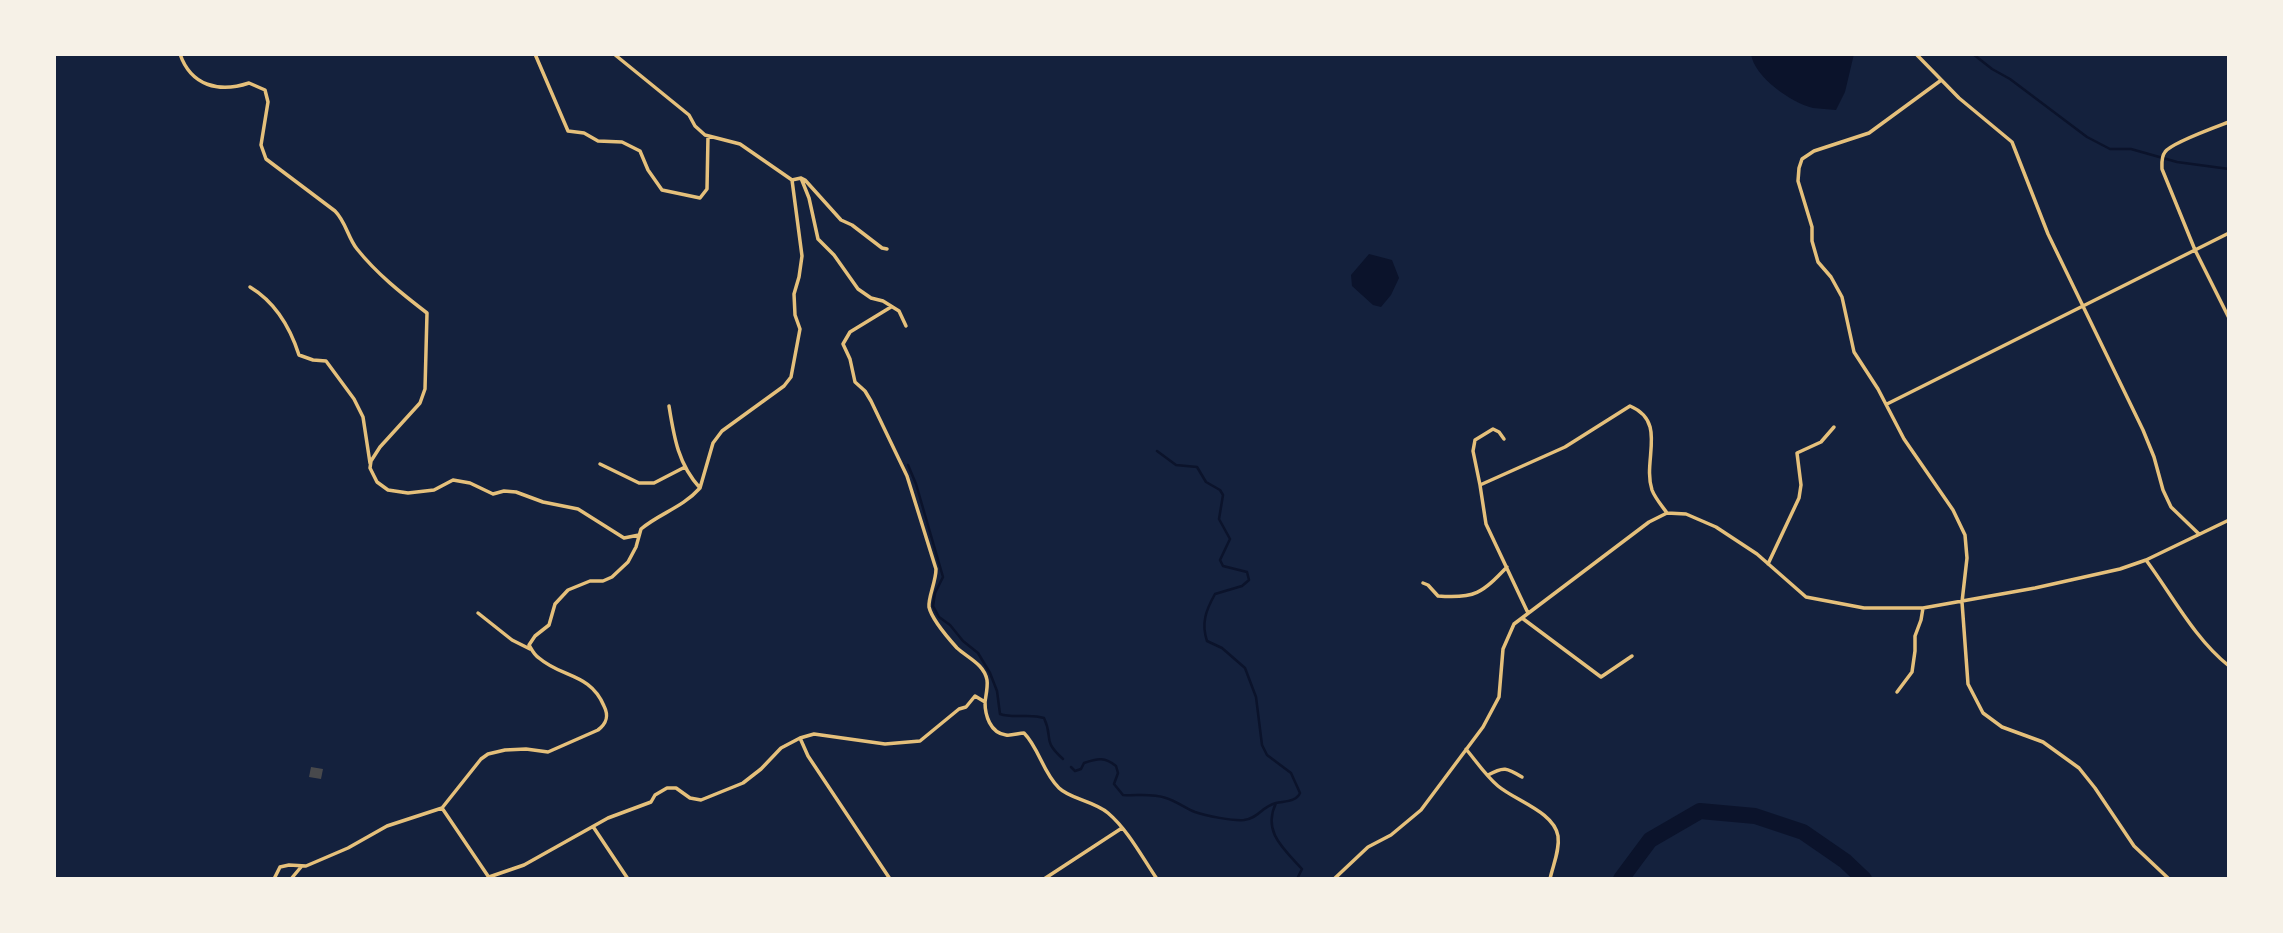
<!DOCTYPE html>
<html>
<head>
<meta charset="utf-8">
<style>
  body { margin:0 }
  #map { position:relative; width:2283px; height:933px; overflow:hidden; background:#14213d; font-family:Mulish,sans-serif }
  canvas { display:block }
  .frame { position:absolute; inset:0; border:56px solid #f6f1e7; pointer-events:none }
</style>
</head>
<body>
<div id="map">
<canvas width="2283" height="933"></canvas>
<div class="frame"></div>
</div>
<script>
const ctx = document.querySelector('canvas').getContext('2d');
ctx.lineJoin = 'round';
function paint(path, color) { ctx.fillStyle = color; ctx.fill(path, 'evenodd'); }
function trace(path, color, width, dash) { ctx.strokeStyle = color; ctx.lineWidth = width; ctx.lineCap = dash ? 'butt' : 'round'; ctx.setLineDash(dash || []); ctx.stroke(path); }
const water = new Path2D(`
  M1751,54H1854L1845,92L1836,110C1828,109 1820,109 1813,108C1792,103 1754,77 1751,54Z
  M1369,254L1392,260L1399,278L1391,295L1381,307L1373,305L1352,286L1351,275Z`);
const stream = new Path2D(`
  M1973,54L1992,69L2010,79L2087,137L2110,149H2131L2177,162L2229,169
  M1157,451L1176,465L1197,467L1206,482L1220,490L1223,495L1219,519L1230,539L1220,560L1223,566L1247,572L1249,580L1242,586L1215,594C1206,610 1201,623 1207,641L1222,648L1245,668L1256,697L1262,745L1267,755L1291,773L1300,793C1296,802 1285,801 1276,803C1262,832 1284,849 1302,869L1297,879
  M908,465L916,484L943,577L935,593L933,606L939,617L950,625L963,641L978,653L990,673L997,691L1000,714C1015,719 1029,713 1044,718C1054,739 1041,739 1063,759
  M1071,767L1075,771L1081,769L1084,763C1098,758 1105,757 1116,766L1118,773L1114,784L1123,795C1138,796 1151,793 1166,798C1176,801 1185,808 1195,812C1206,816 1233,821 1244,820C1259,818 1261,807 1276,803`);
const river = new Path2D(`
  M1621,879L1650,840L1700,811L1755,816L1803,832L1845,861L1864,879`);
const building = new Path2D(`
  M311,767L323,769L321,779L309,777Z`);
const minor = new Path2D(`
  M180,54C191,86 219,93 249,83L265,90L268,102L261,145L266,159L335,211C346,222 348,238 357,249C377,274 401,293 427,313L425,389L420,403L380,447L371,461L370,468L377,482L388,490L408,493L434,490L453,480L470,483L493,494L504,491L516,492L543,502L578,509L624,538L639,535
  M535,54L568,131L584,133L598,141L622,142L640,151L648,170L662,190L700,198L707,189L708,136
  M614,54L689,115L695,126L705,135L740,144L792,180L801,178L809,198L818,239L834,255L858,289L871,298L883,301L899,311L906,326
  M1916,54L1959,98L2012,142L2048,234L2143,430L2154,457L2163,490L2171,507L2199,534
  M1940,81L1869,133L1814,151L1802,159L1799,168L1798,181L1812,227V241L1818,262L1831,277L1842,297L1854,352L1878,389L1904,439L1953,510L1965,535L1967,558L1962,602L1968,684L1983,713L2002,727L2043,742L2079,768L2095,788L2134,846L2169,879
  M2229,122C2216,127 2171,143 2165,152C2161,157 2162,164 2162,169L2195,250L2229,318
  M801,178L805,180L841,220L852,225L882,248L887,249
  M250,287C275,302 290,327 299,355L313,360L326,361L354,399L363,417L370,463
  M891,307L850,332L843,344L850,359L855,382L865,391L871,401L907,476L936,569C936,582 928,597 929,607C932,620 948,638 957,648C968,658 984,664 987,680C988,686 986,695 985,702
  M1887,404L2229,233
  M600,464L639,483H654L685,467
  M1480,485L1473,451L1475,440L1493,429L1499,432L1504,439
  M700,488L713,443L722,431L784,386L791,377L800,329L795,315L794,294L799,277L802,256L792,180
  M2146,560C2172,595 2194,638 2229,666
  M1768,564L1799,498L1801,485L1797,453L1821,442L1834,427
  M1423,583L1428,585L1438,596C1475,599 1482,593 1507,567
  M478,613L512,640L530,649
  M1528,613L1486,524L1480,485L1565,447L1630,406C1668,422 1642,460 1652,490C1655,498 1662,506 1667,513
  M1522,618L1601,677L1632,656
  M1897,692L1912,672L1915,651V636L1921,620L1923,608
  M800,738L808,756L890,879
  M1466,749C1476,761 1486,776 1498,786C1516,801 1554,812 1558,836C1560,850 1553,865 1550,879
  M1488,775C1504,766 1507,768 1522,777
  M442,808L490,879
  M594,828L628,879
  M489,877L524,865L608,818L651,802L655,795L667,788H676L690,798L701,800L743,783L761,769L781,748L800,738L814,734L885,744L920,741L959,709L966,707L975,696L985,702C985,715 990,733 1006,735C1011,736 1019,733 1024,733C1039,748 1043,773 1059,788C1070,799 1094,801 1108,813C1128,830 1142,857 1157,879
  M274,879L280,867L289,865L306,866L348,848L387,826L442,808L481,759L488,754L505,750L526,749L548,752L598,730C607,723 609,716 604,706C590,673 562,678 539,658C534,655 532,650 529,645L535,636L549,625L555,604L568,590L590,581H603L612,577L628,562L636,547L641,529C660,513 682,508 700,488C678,464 674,437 669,406
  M291,879L301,867
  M1044,879L1122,828
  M1334,879L1368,847L1391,835L1421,810L1483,727L1499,697L1503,649L1514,624L1649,522L1667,513L1686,514L1716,527L1757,554L1806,597L1864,608H1923L2035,588L2120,569L2146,560L2229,520`);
paint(water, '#0b132b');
trace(stream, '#0b132b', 2.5);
trace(river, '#0b132b', 16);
paint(building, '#48494c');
trace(minor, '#e5c07b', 3.5);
</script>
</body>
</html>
